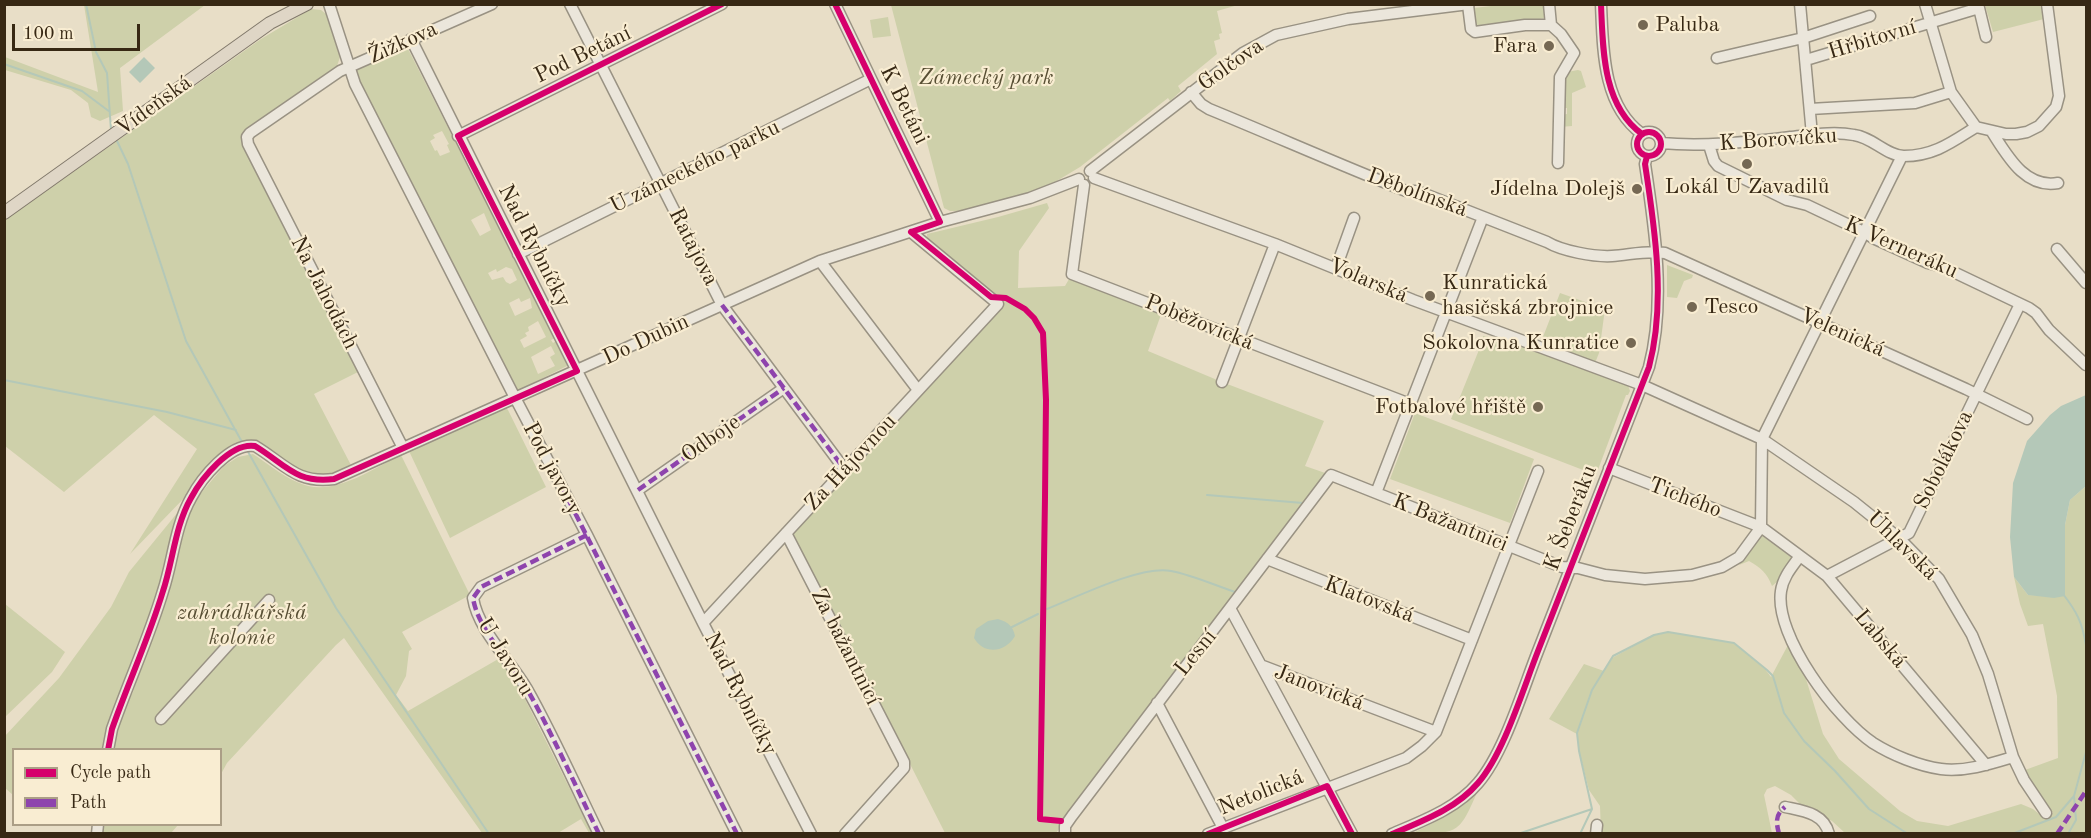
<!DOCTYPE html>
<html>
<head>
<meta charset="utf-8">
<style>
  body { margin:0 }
  #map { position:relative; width:2091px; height:838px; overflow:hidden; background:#e8dec7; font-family:"Old Standard TT",serif }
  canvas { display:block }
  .frame { position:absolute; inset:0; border:6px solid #372814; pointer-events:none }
  .legend { position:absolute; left:12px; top:748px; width:210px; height:78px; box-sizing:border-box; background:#f9edd2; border:2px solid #ab9e86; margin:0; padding:8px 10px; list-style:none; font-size:18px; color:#372814 }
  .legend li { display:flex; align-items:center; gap:12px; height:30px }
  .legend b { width:30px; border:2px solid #ab9e86 }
  .scale { position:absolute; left:12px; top:24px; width:128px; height:27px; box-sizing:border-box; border:3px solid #372814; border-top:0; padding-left:8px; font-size:18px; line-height:21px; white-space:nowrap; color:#372814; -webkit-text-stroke:4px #f9edd2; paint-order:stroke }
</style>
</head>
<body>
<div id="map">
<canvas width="2091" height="838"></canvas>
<div class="frame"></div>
<ul class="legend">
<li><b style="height:8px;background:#d6006c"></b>Cycle path</li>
<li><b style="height:8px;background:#8e44ad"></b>Path</li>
</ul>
<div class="scale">100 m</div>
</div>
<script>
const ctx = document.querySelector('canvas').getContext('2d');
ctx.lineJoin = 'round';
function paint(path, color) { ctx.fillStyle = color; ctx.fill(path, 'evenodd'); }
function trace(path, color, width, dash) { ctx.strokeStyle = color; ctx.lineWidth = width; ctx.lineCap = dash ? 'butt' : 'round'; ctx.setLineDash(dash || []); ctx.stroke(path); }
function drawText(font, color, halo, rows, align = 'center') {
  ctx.font = font + ' "Old Standard TT",serif'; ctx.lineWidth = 4.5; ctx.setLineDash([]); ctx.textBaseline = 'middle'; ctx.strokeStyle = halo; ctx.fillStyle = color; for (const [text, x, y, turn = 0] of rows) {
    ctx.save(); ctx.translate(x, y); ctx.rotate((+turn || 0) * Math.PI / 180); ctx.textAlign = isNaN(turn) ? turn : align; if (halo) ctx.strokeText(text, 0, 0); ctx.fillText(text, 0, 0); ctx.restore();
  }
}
const green = new Path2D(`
  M84,5V4L205,5L120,68L123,111L100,121L91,117L88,103L71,90L5,70V57L98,92Z
  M891,5H1238L1217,11L1222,33L1219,34L1220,39L1214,41L1217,54L1178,86L1181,91L1170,101L1168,98L1080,167L1055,182L1021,196L978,207L957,211H950L944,208Z
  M1499,5H1545L1546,18L1481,27L1476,24L1473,10L1474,8Z
  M1985,5H2040L2044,19L1993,32Z
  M311,9L321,10L326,14L340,57L337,66L330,71L244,133V143L358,372L314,394L353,469L339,475L309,476L245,442L188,494L130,554L197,449L154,415L64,492L5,446L4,221L261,39Z
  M888,17L891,36L873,38L870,20Z
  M407,47L555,338L551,340L553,343L556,341L569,365L517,391V388L356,76L357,69L362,66ZM442,131L449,144L447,145L450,152L440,156L437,150L435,151L430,141L435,138L433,135ZM484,213L491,230L480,236L471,220ZM506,267L512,269L517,280L510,284L506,282L503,277L492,280L488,273L496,269L497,272ZM519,298L521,302L530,298L532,308L515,316L509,303ZM538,321L546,337L524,348L520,340L527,336L525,333L529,331L528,327ZM551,346L555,354L550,357L555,366L538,374L531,357Z
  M1578,70L1581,71L1586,87L1572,93V126L1560,127V115L1567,114V108H1564L1566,95L1561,94L1563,78L1567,72Z
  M1047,203L1049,208L1019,251L1018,288L1065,286L1072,274L1163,309L1148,351L1222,382L1324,421L1305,466L1331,475L1056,833H945L910,764L904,762L786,533L1000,301L927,237V234L998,217Z
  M1667,265L1693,275L1692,278L1684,281L1677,298L1667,297Z
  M1560,293L1605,309L1599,353L1595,363L1541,342Z
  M1483,336L1507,340L1628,385L1630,391L1628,395H1626L1596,475L1451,419L1483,340Z
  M502,408H506L508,410L546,487L450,538L409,451Z
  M1415,413L1534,459L1510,523L1390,479Z
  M253,454C267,463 281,475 297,482C331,499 370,470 401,455L470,595L402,632L412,649L409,651L406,676L396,695L408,711L500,658L523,695L592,833H589L581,819L558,833H482L344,638L336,645L227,763L221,774L220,750H114L117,725L133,692L182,533L196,499L224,466L238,457Z
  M2086,486V833H1845L1832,821L1803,807L1791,795L1775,786L1767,789L1764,795L1772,833H1601L1600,806L1589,790L1579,751L1577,734L1549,719L1584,664L1604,671L1612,658L1654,635L1668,632L1734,643L1765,669L1771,677L1788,645L1806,679L1823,734L1839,759L1900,811L1917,821L1948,826L2021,804L2033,809L2044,818L2053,813L2033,786L2025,770L2058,758L2057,696L2043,624L2028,626L2020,604L2014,577L2028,595L2064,596L2065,525L2070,500Z
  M178,512L152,615L104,749L14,750L13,795L5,788L4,737L59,678L111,607L129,572Z
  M1761,535L1791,557C1792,569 1781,579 1772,586C1767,573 1761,568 1749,561L1739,565Z
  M5,604L65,652L52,672L5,717Z
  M1478,790C1459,835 1458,833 1411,834L1445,817L1466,803Z
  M103,825H178L171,833L102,834Z`);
const water = new Path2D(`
  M144,57L155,68L140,83L129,72Z
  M2086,395V486L2070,500L2065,525V596L2054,598L2028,595L2014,577L2010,537L2013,483L2027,441L2050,415L2061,406Z
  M998,619C1008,622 1013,626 1015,636C1005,653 984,655 974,638L976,629L988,621Z`);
const stream = new Path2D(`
  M86,4L96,52L107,73L111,130
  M4,64L82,91L110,112
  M117,141L128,164L186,341L242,442
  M4,380L167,412L236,430
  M247,450L336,608L489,834
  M1207,495L1303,503
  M2063,594C2077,612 2082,622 2086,645
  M1047,609C1077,597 1141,565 1171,571C1193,575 1216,586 1238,593
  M1012,627L1038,614
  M1518,834L1592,809
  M1580,834L1592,809L1579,751L1577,733L1592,690L1613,656L1654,635L1668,632L1734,643L1767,670L1773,676L1784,713L1804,741L1835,771L1869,809L1908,834
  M2012,834L2056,817L2074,796L2086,752
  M2068,834L2076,820L2074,796`);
const minor = new Path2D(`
  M329,4L355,84L511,390L587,535L737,834
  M570,4L722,305L845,470
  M835,4L940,222
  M1549,4L1551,25L1561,34L1574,53L1560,77L1558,163
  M1601,4C1603,48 1602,105 1642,134
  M1800,4L1812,135
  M1925,4L1951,92L1976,127
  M1468,5L1471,29L1475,32L1525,25H1551
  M411,39L703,623L811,834
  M1717,58L1803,38L1870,16
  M1806,60L1979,8L1986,37
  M1191,92L1201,104L1209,109C1275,136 1340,165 1406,191H1417L1547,242C1562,251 1594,257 1612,256C1629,255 1647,250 1665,253L1966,389L2027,419
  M1810,109L1915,103L1951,92
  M1992,132C2007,155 2025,189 2058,183
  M1637 144a12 12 0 1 1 24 0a12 12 0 1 1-24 0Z
  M458,136L722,4
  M1661,143C1704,147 1746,142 1790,137C1810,135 1834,131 1854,135C1872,137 1887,156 1904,156C1934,156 1952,142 1976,127L2006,134H2016L2027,132L2039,126L2056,107L2059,96L2047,4
  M1709,145L1714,161L1718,166L1787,200L1807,205L1866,233L1873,238L1928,263L1943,267L2029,308L2036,313L2049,330L2086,365
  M1090,171L1243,53L1276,35L1348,19L1469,4
  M1094,178L1275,244L1413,300L1642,385L1762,439L1854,502L1900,539L1939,579L1972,635L1988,674L2013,757L2024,780L2046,813
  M1084,185L1072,274L1410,404
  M2057,249L2086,283
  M518,254L871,79
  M820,261L918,390
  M1336,268L1354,218
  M1222,382L1275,244
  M403,448L248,144L247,137L250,133L340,71L492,4
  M1609,468L1761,527L1827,576L1986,765
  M638,490L784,388
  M1376,493L1483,217
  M1761,527L1762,439L1902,156
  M786,533L904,762V768L845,834
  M587,535L481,587L473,598C478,630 510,660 527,689C553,735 575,785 599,834
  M1800,556C1792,567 1783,577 1781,591C1774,636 1837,719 1873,743C1892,755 1919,766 1941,769C1965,772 1990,764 2013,757
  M1267,559L1472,640
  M1827,576L1909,533L2020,304
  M1231,610L1352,834
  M703,623L998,304L911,232
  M1263,666L1436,732
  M1157,703L1223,828
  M161,719L269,600
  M108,750L112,729C128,683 149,638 163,591C173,561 175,526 191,498C201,479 230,442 255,446C285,464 296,484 334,479L820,261L940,222L1030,198L1079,179
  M1785,807C1803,811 1824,813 1829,834
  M97,834L98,824
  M1065,834V826L1072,816L1331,475L1562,567L1578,568L1605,575L1645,579L1692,575L1722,567L1739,557L1761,527
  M1208,834L1406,758L1422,746L1436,732L1538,471
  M1392,834C1422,821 1456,809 1478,783C1504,753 1523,689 1538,651C1575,557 1612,462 1649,367C1666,303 1655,229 1645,164L1647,156
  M1596,834L1597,825`);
const major = new Path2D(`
  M4,213L270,23L307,4`);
const quiet = new Path2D(`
  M722,305L845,470
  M557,477L737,834
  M638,490L784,388
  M587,535L481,587L473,598C478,630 510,660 527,689C553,735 575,785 599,834
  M1779,834C1776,822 1775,815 1785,807
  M2057,834L2086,791`);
const cycleway = new Path2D(`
  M835,4L940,222L911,232
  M1601,4C1603,48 1602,105 1642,134
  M1637 144a12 12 0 1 1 24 0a12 12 0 1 1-24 0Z
  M911,232L991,297L1006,298L1025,309L1034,318L1043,333L1046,400L1045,497L1040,819L1061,821
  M108,750L112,729C128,683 149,638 163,591C173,561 175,526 191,498C201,479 230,442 255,446C285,464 296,484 334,479L577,371L458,136L722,4
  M1208,834L1327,786L1352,834
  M1392,834C1422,821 1456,809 1478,783C1504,753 1523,689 1538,651C1575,557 1612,462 1649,367C1666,303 1655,229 1645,164L1647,156`);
const markers = [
  [1643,25,6,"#756853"],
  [1549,46,6,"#756853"],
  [1747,164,6,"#756853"],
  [1637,189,6,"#756853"],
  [1430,296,6,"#756853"],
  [1692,307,6,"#756853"],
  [1631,343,6,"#756853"],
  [1538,407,6,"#756853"]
];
const poiNames = [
  ["Paluba",1655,25,"left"],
  ["Fara",1537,46],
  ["Lokál U Zavadilů",1747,187,"center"],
  ["Jídelna Dolejš",1625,189],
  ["Kunratická",1442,283,"left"],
  ["hasičská zbrojnice",1442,308,"left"],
  ["Tesco",1704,307,"left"],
  ["Sokolovna Kunratice",1619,343],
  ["Fotbalové hřiště",1526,407]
];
const streetNames = [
  ["Hřbitovní",1872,40,-17],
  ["Žižkova",403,43,-24],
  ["Pod Betání",583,55,-26],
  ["Golčova",1231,65,-35],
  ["K Betáni",904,105,64],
  ["Vídeňská",154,106,-36],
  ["K Borovíčku",1778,140,-4],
  ["U zámeckého parku",695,167,-26],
  ["Děbolínská",1417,193,20],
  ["Nad Rybníčky",534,246,63],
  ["Ratajova",693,247,63],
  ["K Verneráku",1901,248,24],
  ["Volarská",1368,281,23],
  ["Na Jahodách",324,293,63],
  ["Poběžovická",1199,323,22],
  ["Velenická",1842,333,24],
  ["Do Dubin",646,340,-25],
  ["Odboje",711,439,-35],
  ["Sobolákova",1944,460,-64],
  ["Za Hájovnou",851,463,-47],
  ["Pod javory",552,469,62],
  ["Tichého",1685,498,21],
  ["K Šeberáku",1571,518,-69],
  ["K Bažantnici",1450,523,22],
  ["Úhlavská",1902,546,44],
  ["Klatovská",1369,600,21],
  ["Labská",1880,639,50],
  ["Za bažantnicí",845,647,63],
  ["Lesní",1196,653,-51],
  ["U Javoru",505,657,58],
  ["Janovická",1319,688,21],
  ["Nad Rybníčky",740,694,63],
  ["Netolická",1261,793,-22]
];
const parkNames = [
  ["Zámecký park",986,78],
  ["zahrádkářská",242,613],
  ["kolonie",242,638]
];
paint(green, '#ced0aa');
paint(water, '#b4c8b8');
trace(stream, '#b4c8b8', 2);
trace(minor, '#999283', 13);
trace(major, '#81796b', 14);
trace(minor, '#ebe6db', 10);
trace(major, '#dfd6c6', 12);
trace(quiet, '#8e44ad', 4.5, [9, 4.5]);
trace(cycleway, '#d6006c', 6);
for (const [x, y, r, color] of markers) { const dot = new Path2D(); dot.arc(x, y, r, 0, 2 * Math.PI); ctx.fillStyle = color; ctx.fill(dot); trace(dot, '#f9edd2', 2); }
drawText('22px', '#372814', '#f9edd2', poiNames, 'right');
drawText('22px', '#372814', '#f9edd2', streetNames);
drawText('italic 22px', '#584f34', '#f9edd2', parkNames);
</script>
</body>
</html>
